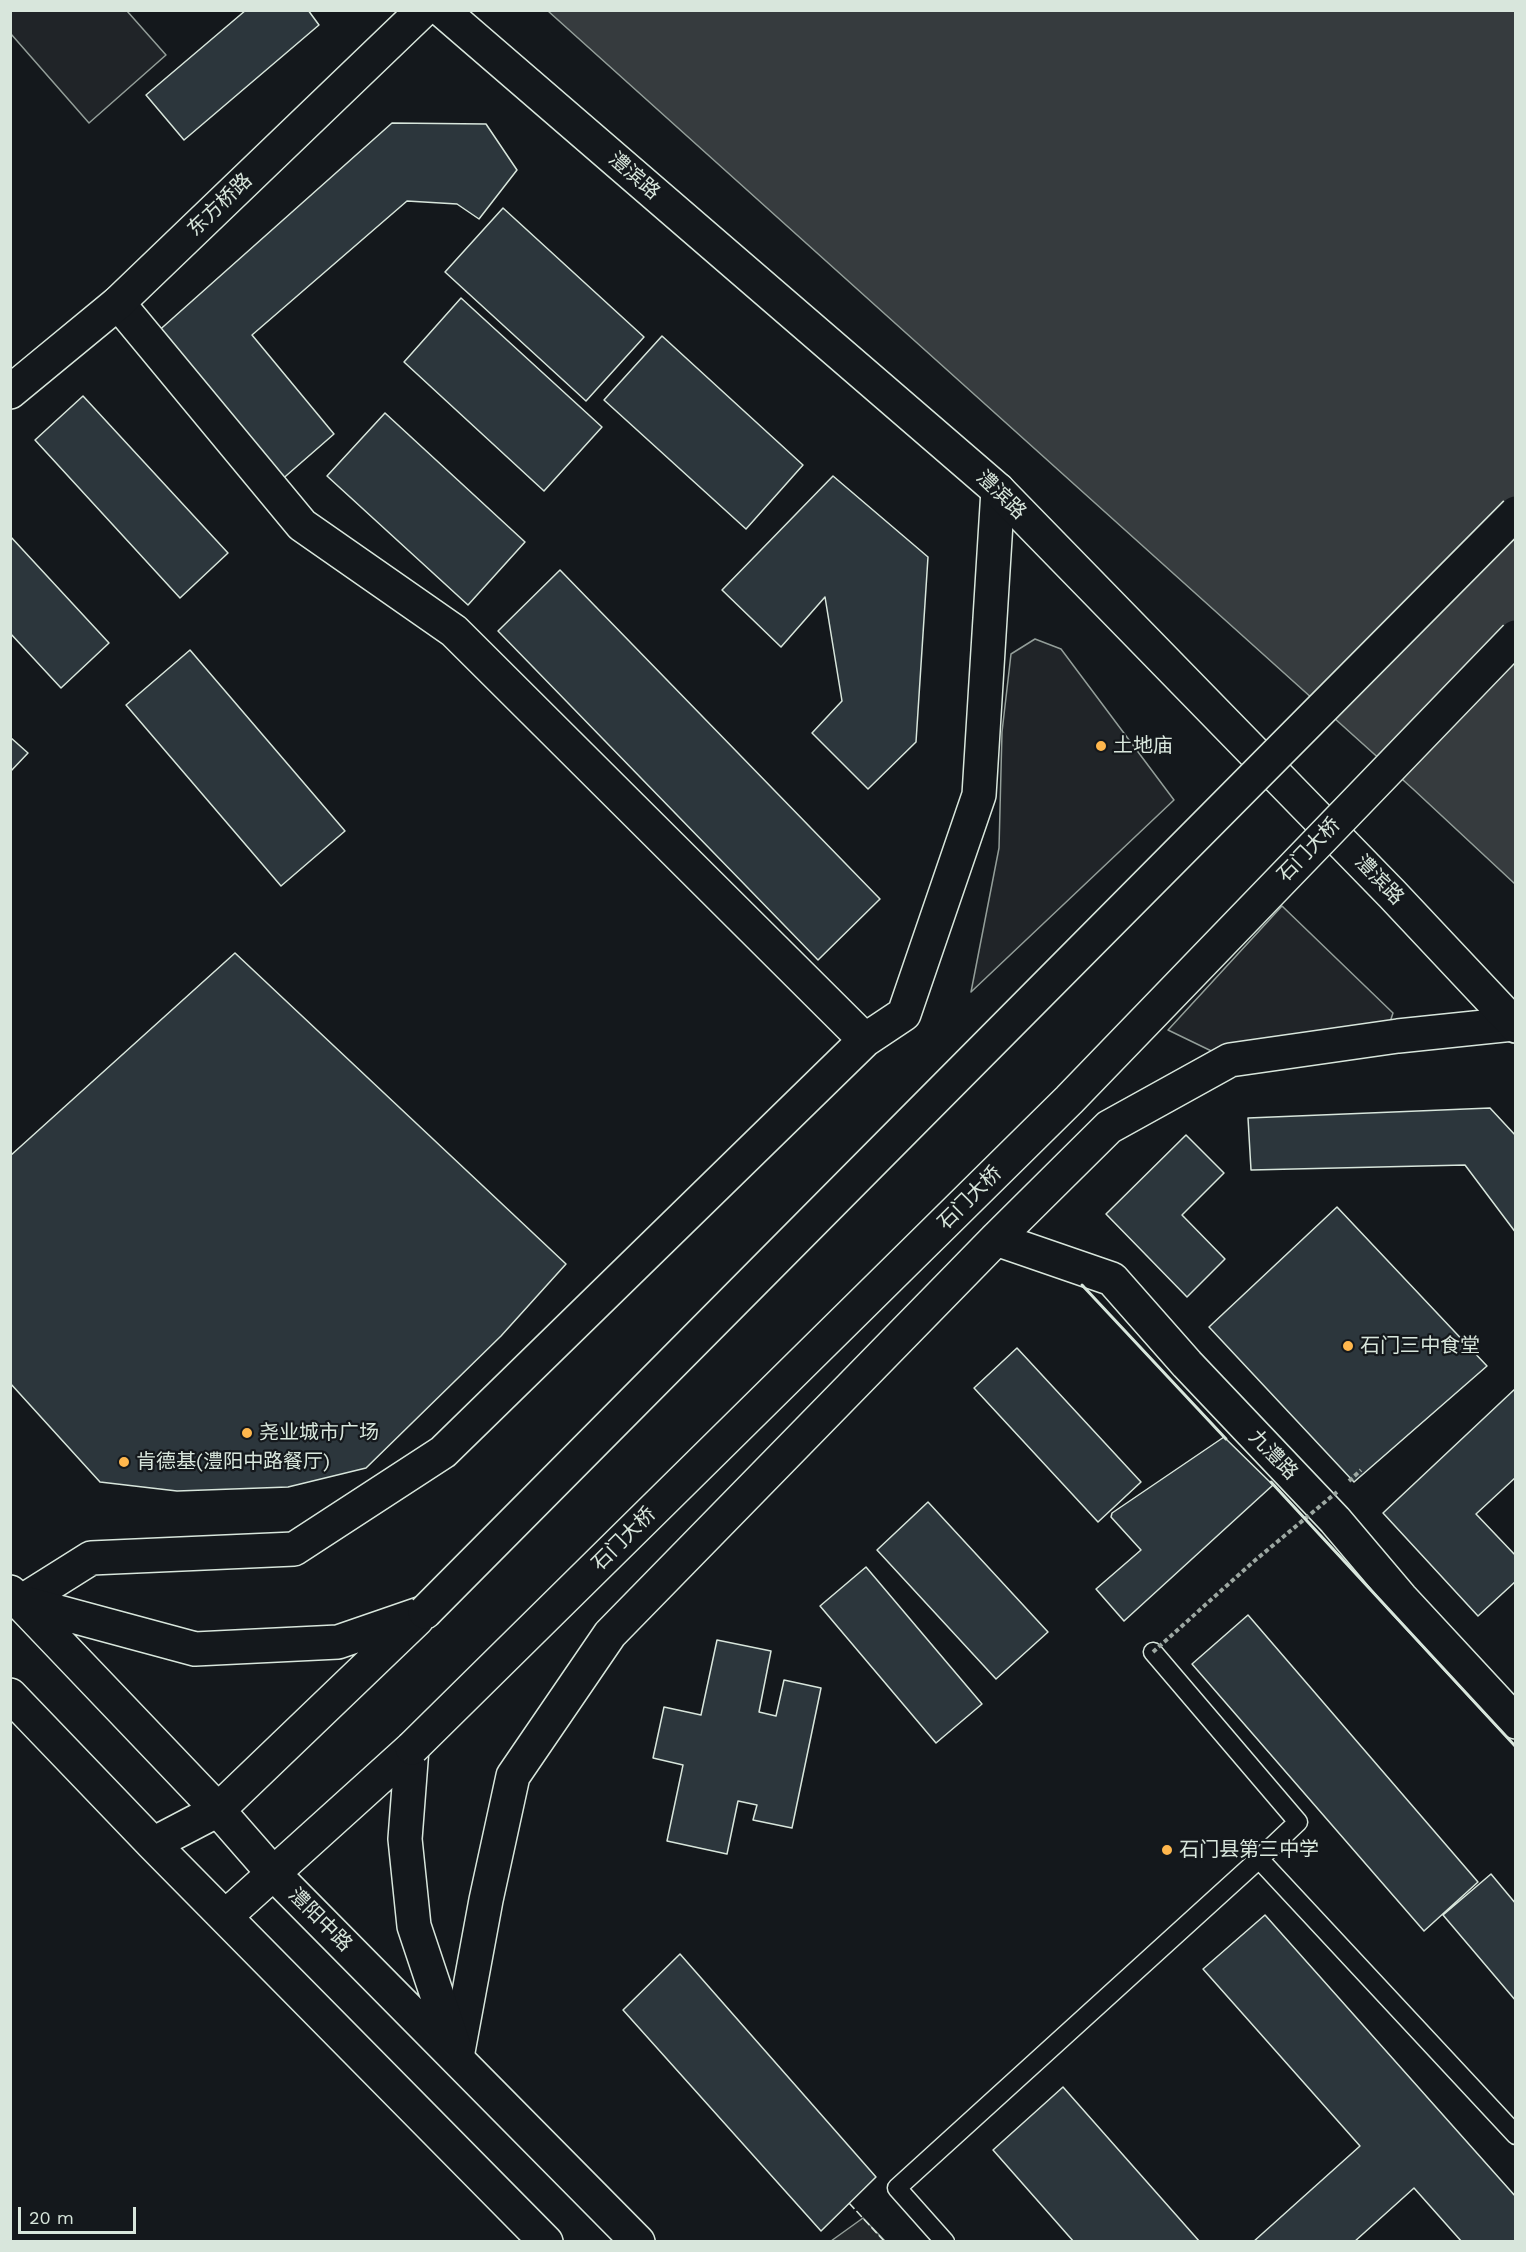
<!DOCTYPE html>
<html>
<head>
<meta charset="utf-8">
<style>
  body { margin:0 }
  #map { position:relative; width:1526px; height:2252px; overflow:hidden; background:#14181c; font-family:"Work Sans",sans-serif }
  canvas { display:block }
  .frame { position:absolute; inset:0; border:12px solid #d8e6dc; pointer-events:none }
  .scale { position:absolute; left:18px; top:2207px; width:118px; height:27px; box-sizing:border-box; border:3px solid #d8e6dc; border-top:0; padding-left:8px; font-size:18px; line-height:21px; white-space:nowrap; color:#d8e6dc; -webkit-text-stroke:4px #14181c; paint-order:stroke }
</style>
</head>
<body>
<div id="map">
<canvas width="1526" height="2252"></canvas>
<div class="frame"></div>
<div class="scale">20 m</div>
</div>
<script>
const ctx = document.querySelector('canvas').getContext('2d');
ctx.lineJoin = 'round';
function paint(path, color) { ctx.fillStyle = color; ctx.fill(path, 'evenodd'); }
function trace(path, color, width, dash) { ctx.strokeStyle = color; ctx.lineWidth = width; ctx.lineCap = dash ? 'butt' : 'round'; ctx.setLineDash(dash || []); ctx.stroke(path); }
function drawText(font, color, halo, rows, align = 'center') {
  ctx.font = font + ' "Work Sans","Noto Sans SC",sans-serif'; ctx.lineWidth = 4.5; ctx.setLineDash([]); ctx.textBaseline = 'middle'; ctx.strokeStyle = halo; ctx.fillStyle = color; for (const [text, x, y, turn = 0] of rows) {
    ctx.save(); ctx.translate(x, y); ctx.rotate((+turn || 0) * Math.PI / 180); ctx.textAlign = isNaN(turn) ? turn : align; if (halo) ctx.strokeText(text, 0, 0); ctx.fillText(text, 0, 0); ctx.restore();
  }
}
const green = new Path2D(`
  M10,11H127L166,55L89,123L11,34Z
  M1035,639L1061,649L1174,800L971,992L999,848L1002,732L1011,654Z
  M1282,906L1393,1013L1388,1028L1230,1060L1168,1030Z`);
const parking = new Path2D(`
  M863,2218L885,2241H831Z`);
const water = new Path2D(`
  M548,11H1515V884L1413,789Z`);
const building = new Path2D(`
  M246,10H308L319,25L184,140L146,95Z
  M392,123L486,124L517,170L479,219L457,204L407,201L252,335L334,434L279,482L155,334Z
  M503,208L644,337L586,401L445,272Z
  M461,298L602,427L544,491L404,362Z
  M662,336L803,465L746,529L604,400Z
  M83,396L228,553L180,598L35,440Z
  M385,413L525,542L468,605L327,476Z
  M833,476L928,557L916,742L868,789L812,733L842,701L825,597L781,647L722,590Z
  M10,536L109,643L61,688L10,633Z
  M560,570L880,899L818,960L498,631Z
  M190,650L345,831L281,886L126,705Z
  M10,737L28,753L10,772Z
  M235,953L566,1264L501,1336L366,1468L288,1487L177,1491L100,1482L10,1383V1156Z
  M1490,1108L1516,1136V1233L1465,1165L1251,1170L1248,1118Z
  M1186,1135L1224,1173L1182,1215L1225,1259L1187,1297L1106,1214Z
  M1337,1207L1487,1366L1354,1482L1209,1327Z
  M1017,1348L1141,1482L1098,1522L974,1388Z
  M1516,1388V1477L1476,1514L1516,1556V1581L1478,1616L1383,1513Z
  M1224,1437L1273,1485L1124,1621L1096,1589L1141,1550L1111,1517L1112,1513Z
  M928,1502L1048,1632L996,1679L877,1550Z
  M866,1567L982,1704L936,1743L820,1606Z
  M1248,1615L1478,1882L1424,1931L1192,1664Z
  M717,1640L771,1651L759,1712L776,1716L784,1680L821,1688L792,1828L753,1820L757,1805L738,1801L727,1854L667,1841L683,1765L653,1758L664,1707L701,1715Z
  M1491,1874L1516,1904V2001L1443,1915Z
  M1265,1915L1516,2197V2242H1462L1414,2188L1354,2242H1253L1360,2146L1203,1969Z
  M680,1954L876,2177L821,2231L623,2010Z
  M1063,2087L1200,2242H1074L993,2150Z`);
const path = new Path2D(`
  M1349,1481L1361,1470`);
const service = new Path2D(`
  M1153,1652L1298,1822L1259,1859
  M945,2242L897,2188L1259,1859L1516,2135`);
const minor = new Path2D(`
  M118,303L302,525L454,631L865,1040
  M996,1239L1112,1279L1187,1364L1335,1520L1401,1598L1516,1722
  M21,1602L91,1558L294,1549L443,1452L865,1040L904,1014L979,795L998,490
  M457,2057L486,1900L513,1776L610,1634L996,1239L1109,1127L1230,1060L1398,1036L1513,1024`);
const tertiary = new Path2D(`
  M442,10L998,490L1392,894L1516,1026
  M10,392L118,303L423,10`);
const primary = new Path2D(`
  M10,1592L218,1810L273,1873L638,2242
  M21,1602L195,1649L338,1642L425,1612
  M10,1695L153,1844L546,2242
  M412,1748L405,1839L414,1926L456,2052
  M153,1844L218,1810L417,1619
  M225,1917L412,1748`);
const pathBridge = new Path2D(`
  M1153,1652L1253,1562L1337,1492`);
const primaryBridge = new Path2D(`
  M425,1612L1516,513
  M412,1748L1069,1100L1516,637`);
const fence = new Path2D(`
  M849,2203L885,2242`);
const wall = new Path2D(`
  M1082,1285L1226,1439
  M1271,1482L1516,1747`);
const markers = [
  [1101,746,6,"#ffb74d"],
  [1348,1346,6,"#ffb74d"],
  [247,1433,6,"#ffb74d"],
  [124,1462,6,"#ffb74d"],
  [1167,1850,6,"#ffb74d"]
];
const streetNames = [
  ["澧滨路",634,176,41],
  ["东方桥路",220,205,-44],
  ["澧滨路",1001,495,44],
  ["石门大桥",1309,850,-46],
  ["澧滨路",1379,880,46],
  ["石门大桥",970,1198,-45],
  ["九澧路",1273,1455,46],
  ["石门大桥",624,1539,-45],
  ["澧阳中路",320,1920,45]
];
const poiNames = [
  ["土地庙",1113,746],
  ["石门三中食堂",1360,1346],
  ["尧业城市广场",259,1433],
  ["肯德基(澧阳中路餐厅)",136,1462],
  ["石门县第三中学",1179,1850]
];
paint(green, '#202428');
trace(green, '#939e99', 1.5);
paint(parking, '#24282b');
trace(parking, '#939e99', 1.5);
paint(water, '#363b3e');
trace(water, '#939e99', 1.5);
paint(building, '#2c363c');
trace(building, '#d8e6dc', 1.5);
trace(service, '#d8e6dc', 21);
trace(minor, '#d8e6dc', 36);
trace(tertiary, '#d8e6dc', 36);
trace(primary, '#d8e6dc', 36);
trace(path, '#9da8a2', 4, [4.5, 3]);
trace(service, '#14181c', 18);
trace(minor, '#14181c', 33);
trace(tertiary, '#14181c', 33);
trace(primary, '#14181c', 33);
trace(primaryBridge, '#d8e6dc', 36, []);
trace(pathBridge, '#9da8a2', 4, [4.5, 3]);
trace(primaryBridge, '#14181c', 33);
trace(fence, '#d8e6dc', 1.5, [8, 3]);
trace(wall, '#d8e6dc', 3);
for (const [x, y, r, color] of markers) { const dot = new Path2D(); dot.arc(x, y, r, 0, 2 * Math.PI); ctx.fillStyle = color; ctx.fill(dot); trace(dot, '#14181c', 2); }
drawText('20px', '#d8e6dc', '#14181c', streetNames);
drawText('20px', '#d8e6dc', '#14181c', poiNames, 'left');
</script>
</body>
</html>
